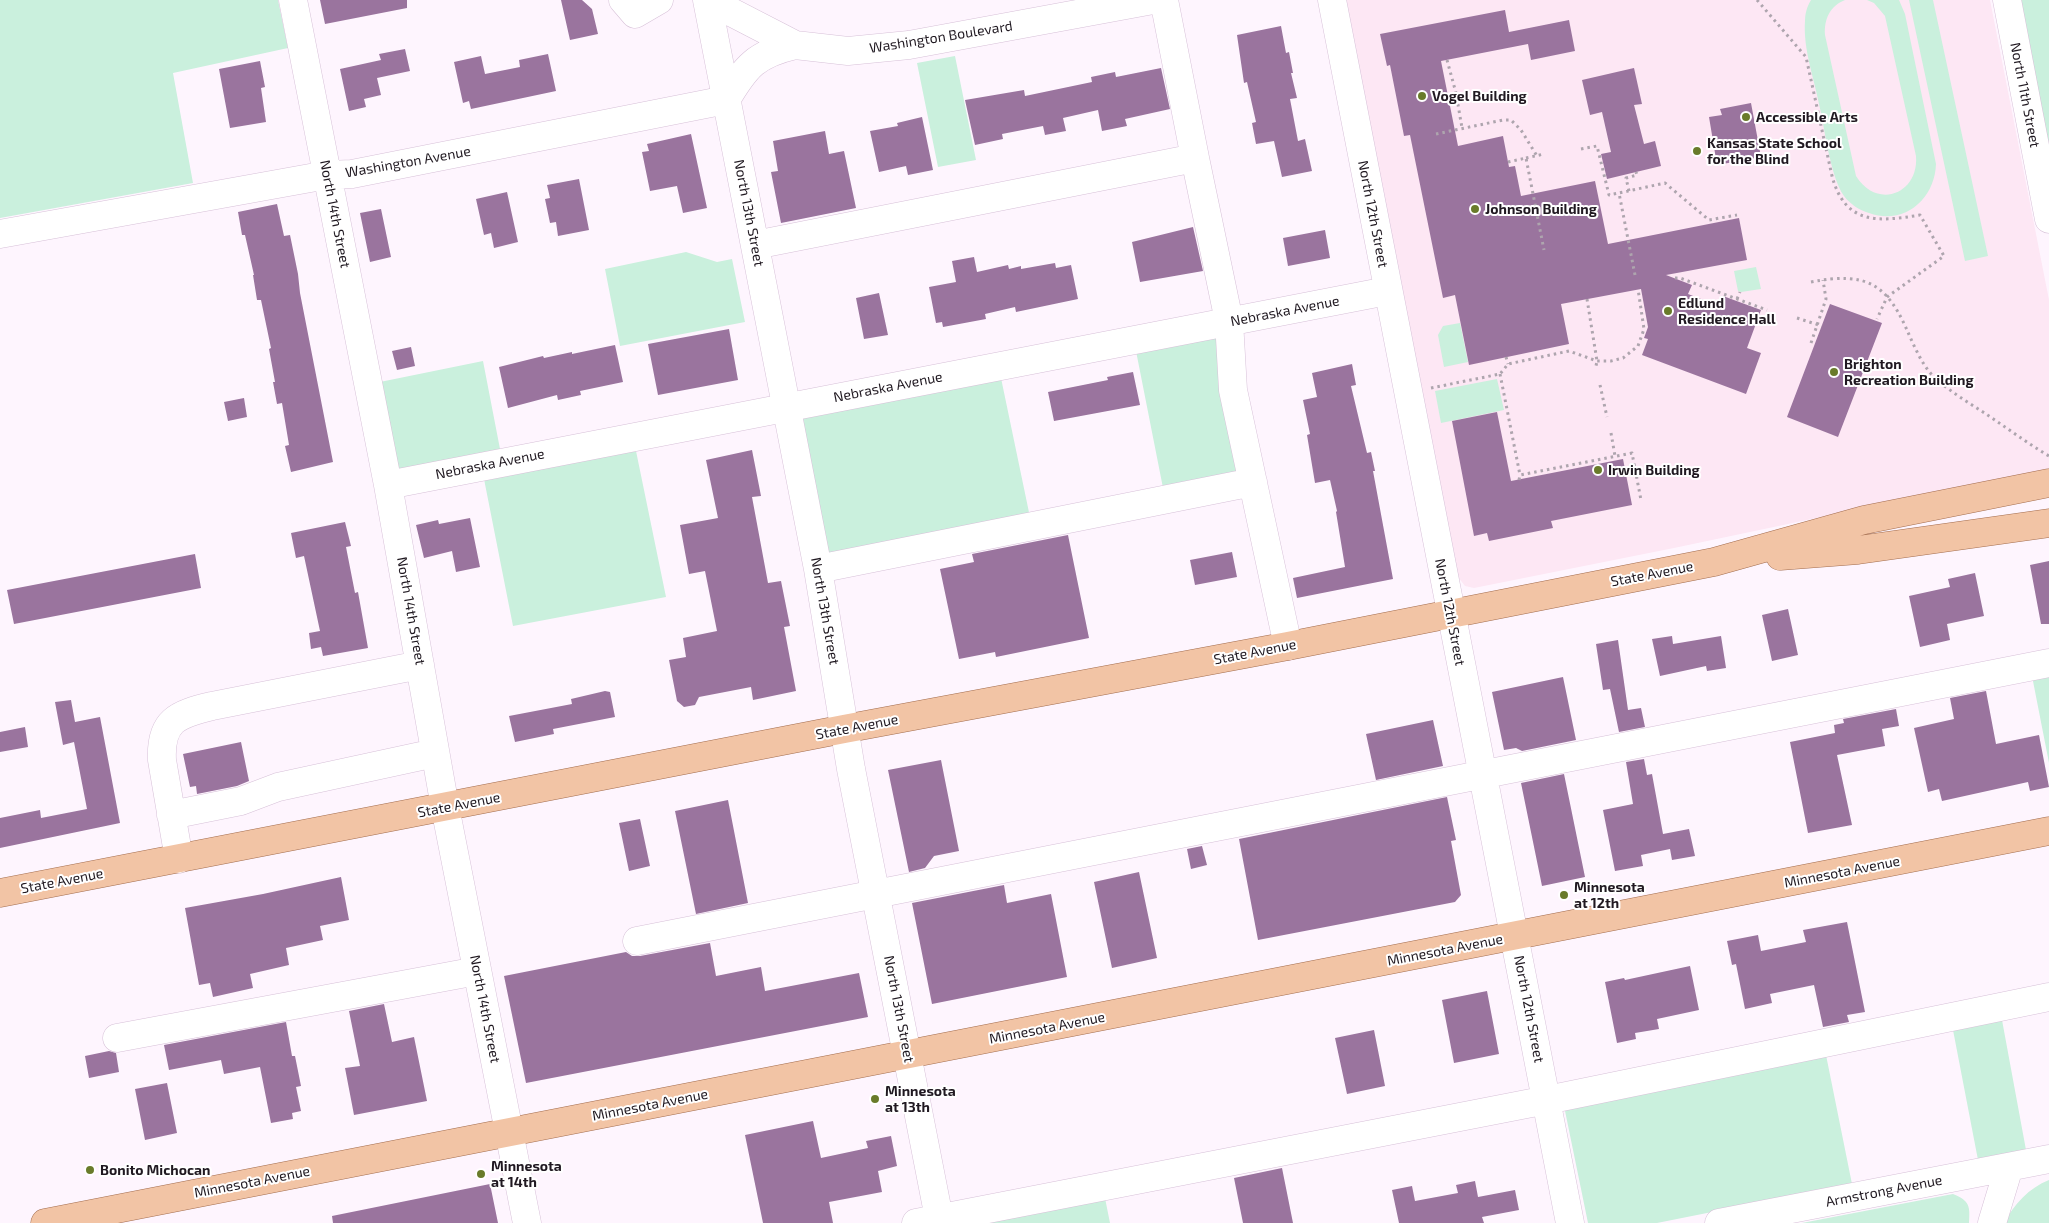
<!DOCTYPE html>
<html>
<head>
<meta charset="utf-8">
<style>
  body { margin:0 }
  canvas { display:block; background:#fef5fe }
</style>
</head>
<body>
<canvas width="2049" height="1223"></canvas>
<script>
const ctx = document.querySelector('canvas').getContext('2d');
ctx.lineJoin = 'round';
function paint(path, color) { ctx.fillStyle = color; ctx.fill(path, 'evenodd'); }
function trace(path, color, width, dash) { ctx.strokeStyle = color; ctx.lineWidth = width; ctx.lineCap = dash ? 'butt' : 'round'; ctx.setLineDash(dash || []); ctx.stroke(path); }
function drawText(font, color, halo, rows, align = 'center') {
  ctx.font = font + ' "Exo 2",sans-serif'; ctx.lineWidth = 4; ctx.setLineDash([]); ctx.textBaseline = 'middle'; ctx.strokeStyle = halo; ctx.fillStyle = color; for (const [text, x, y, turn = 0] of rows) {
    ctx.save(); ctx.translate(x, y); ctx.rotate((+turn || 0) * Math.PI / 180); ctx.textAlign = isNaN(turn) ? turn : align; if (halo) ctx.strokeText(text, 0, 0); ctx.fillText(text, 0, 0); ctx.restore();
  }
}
const education = new Path2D(`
  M1344,0H1990L2049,300V469L1674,548L1474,588L1465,586L1458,577Z`);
const green = new Path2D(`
  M0,0H278L288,48L173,73L193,183L0,218Z
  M1811,0H1845C1830,6 1824,19 1825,35L1856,176C1877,210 1919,194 1916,156L1885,16L1874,3L1867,0H1899L1905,14L1936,164C1935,199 1904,226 1869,213C1859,210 1850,204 1844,196C1830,176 1825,129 1819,104C1814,78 1803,49 1805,21C1805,13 1807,7 1811,0Z
  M1909,0H1933L1988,256L1965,261Z
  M2018,0H2049V160Z
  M955,56L976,160L938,167L917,63Z
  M686,252L717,262L732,259L745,322L620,346L605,269Z
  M1756,267L1761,289L1741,292L1738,291L1734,271Z
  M1460,323L1468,362L1444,367L1438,335L1443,326Z
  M1225,333L1246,477L1164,493L1136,351Z
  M483,361L500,449L400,469L394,467L375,383Z
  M1001,378L1031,522L832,556L827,552L801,424L803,418L815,413Z
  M1497,379L1504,410L1441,423L1435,391Z
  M636,451L666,597L513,626L484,479Z
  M2049,673V763L2032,676Z
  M2002,1020L2026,1150L1978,1160L1953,1030Z
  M1826,1055L1852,1184L1657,1223H1588L1564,1106Z
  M2049,1180V1223H2004C2014,1204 2029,1188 2049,1180Z
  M1104,1193L1110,1223H959Z
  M1953,1194C1970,1201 1970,1206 1969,1223H1802Z`);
const building = new Path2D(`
  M320,0H407V8L325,24Z
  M561,0H582L592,9L598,34L570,40Z
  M1505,10L1509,32L1569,20L1575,51L1531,60L1528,44L1441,61L1458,146L1503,136L1509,167L1515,166L1521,196L1595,181L1608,244L1739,218L1747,260L1666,275L1692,285L1688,294L1719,306L1723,296L1761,310L1747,348L1761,353L1746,394L1642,355L1648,339L1644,338L1648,327L1641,289L1561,304L1569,344L1469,365L1455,295L1443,298L1410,135L1404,136L1390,65L1387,66L1380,34Z
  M1281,26L1286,53L1289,52L1293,73H1291L1297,98L1290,99L1298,141L1305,139L1312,171L1282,177L1274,141L1256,144L1252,123L1256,122L1247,82L1244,83L1237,35Z
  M405,49L410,71L377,78L381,95L364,99L366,107L349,111L340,69L381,60L379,54Z
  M548,54L556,91L471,109L469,101L463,103L454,62L481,56L485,74L520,67L519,60Z
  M260,61L265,87L261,88L266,122L230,128L219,69Z
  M1161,68L1170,109L1125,119L1127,126L1102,131L1098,110L1063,118L1066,131L1045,135L1043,126L1002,134L1003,139L975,145L965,100L1024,90L1025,96L1092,82L1091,77L1115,72L1116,77Z
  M1634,68L1642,104L1634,105L1644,144L1655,141L1661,166L1607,179L1601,154L1611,152L1602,112L1590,115L1582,80Z
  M1751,103L1761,157L1717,165L1709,117L1722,115L1720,109Z
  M922,117L933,170L908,175L906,166L879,172L870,131L898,126L897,123Z
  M825,131L829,154L844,151L856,208L781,223L771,172L778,171L773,141Z
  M691,134L707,208L683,213L677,186L650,191L642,152L649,151L647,144Z
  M579,179L589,230L558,236L556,222L550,223L545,199L550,198L547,185Z
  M507,192L518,242L494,248L491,233L484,235L476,199Z
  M277,204L284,236L290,235L298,274L300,293L333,462L291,472L285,446L289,445L282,403L277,404L273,382H275L269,349L271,348L261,300H257L253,275H254L245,235H242L238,212Z
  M381,209L391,257L370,262L360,213Z
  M1193,227L1203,271L1140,282L1132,242Z
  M1325,230L1330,258L1288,266L1283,238Z
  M974,257L977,272L1008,265L1009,269L1021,266V269L1055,263L1056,268L1071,265L1078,299L1016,312L1015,307L985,314L986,319L943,327L942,322L936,323L929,287L956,282L952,261Z
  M879,293L888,335L864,339L856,298Z
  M1830,304L1882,323L1838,437L1787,417Z
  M729,329L738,380L658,395L648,344Z
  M615,345L623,382L580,391L581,395L558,400L557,395L508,408L499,367L543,356L544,358L572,352V354Z
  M411,347L415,366L397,370L392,351Z
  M1352,364L1356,385L1351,386L1367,453L1371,452L1375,471H1373L1393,579L1297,598L1293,578L1345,567L1336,512L1337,511L1330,480L1315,483L1307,435L1310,434L1303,400L1317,397L1312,373Z
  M1133,372L1140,405L1054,421L1048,392L1108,380L1107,377Z
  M244,398L247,417L228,421L224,402Z
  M1497,412L1511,481L1623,459L1632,505L1551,521L1553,528L1489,541L1487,533L1474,536L1452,421Z
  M752,450L761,496L752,497L768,583L781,581L790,626L784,627L796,691L753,700L751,687L699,697L695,705L684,707L677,701L669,660L686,657L683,638L717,631L705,571L689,574L680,525L718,518L706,460Z
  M470,518L480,567L456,572L452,551L424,558L416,525L438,520L439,524Z
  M345,522L351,546L346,547L355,593L358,592L368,648L323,656L321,647L311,649L309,633L320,631L304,556L296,558L291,533Z
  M1068,535L1089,638L996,657L995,652L959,659L940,569L974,562L972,554Z
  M1232,552L1237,577L1195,585L1190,560Z
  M195,554L201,588L14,624L7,590Z
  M2049,561V624H2041L2030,565Z
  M1975,573L1984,616L1947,624L1950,640L1920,647L1909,596L1950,587L1948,579Z
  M1788,609L1798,655L1772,661L1762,615Z
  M1672,636L1673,644L1721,636L1726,668L1707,671L1706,666L1660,676L1652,639Z
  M1618,640L1628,710L1641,708L1645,727L1619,732L1610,689L1603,690L1596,644Z
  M1563,677L1576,740L1522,751L1516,748L1504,750L1492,692Z
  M605,691L610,692L615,717L553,729L554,734L515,742L509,716L572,704L571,699Z
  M1986,691L1996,744L2039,735L2049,787L2030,791L2028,782L1942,801L1939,789L1928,792L1914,728L1954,719L1950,698Z
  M71,700L75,722L100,717L120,823L0,848V818L40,810L41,818L87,809L74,742L63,745L55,702Z
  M1896,709L1899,726L1882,729L1885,746L1837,755L1852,825L1808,833L1790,742L1835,733L1834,725L1844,723L1843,719Z
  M1433,720L1443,766L1376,780L1366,734Z
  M25,727L28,747L0,752V732Z
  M241,742L249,781L237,786L197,794L196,786L190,787L183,754Z
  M1644,759L1647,775L1652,774L1663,834L1689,829L1695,856L1672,860L1670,849L1641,855L1643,866L1615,871L1603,810L1633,804L1626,762Z
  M941,760L959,851L934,856L925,868L909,872L888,770Z
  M1564,774L1585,877L1542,886L1521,783Z
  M1447,797L1456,840L1451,841L1461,895L1455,902L1258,940L1239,839Z
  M728,800L748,903L696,914L675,811Z
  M640,819L650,866L629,871L619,823Z
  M1202,846L1207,865L1191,869L1187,849Z
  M1139,872L1157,958L1112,968L1094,882Z
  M341,877L349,920L320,926L323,940L286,948L289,965L250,974L253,988L213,997L210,983L199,985L185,908L263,894Z
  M1004,885L1007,903L1051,894L1067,977L932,1004L912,903Z
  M1847,922L1865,1012L1847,1015L1849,1022L1823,1027L1814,985L1770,994L1772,1003L1745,1009L1736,964L1732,965L1727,941L1758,935L1761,951L1806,942L1803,930Z
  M710,943L716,976L761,967L765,991L859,973L868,1017L526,1083L504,976L626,952L632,956H640Z
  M1690,966L1699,1010L1657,1019L1659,1029L1635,1033L1636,1039L1617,1043L1605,982L1624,978L1625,980Z
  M1487,991L1499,1054L1454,1063L1442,1000Z
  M384,1004L392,1042L414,1037L427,1101L354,1115L345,1068L360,1066L349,1011Z
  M286,1022L292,1056H295L301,1086L296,1087L301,1111L292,1113L293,1119L271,1123L260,1067L224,1074L221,1060L169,1070L164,1045Z
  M1374,1030L1385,1086L1347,1094L1335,1038Z
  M109,1051L116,1053L119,1072L89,1078L85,1056Z
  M167,1083L177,1133L145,1140L135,1089Z
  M813,1121L821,1158L868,1148L866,1141L891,1136L897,1166L878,1171L882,1192L829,1202L833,1223H763L745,1135Z
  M1282,1168L1293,1223H1243L1234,1178Z
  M1475,1181L1478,1197L1515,1190L1519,1210L1482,1217L1484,1223H1399L1392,1190L1412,1186L1415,1201L1458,1193L1456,1185Z
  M490,1184L498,1223H333L332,1216Z`);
const path = new Path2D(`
  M1757,0L1806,57L1832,176C1845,225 1878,222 1920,215L1944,256L1887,297L1877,319
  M1447,60L1456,93L1462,128
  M1436,134L1503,120H1511L1521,130L1537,156
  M1581,149L1597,146L1609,195L1619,193
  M1526,158L1544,154
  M1508,162L1526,158L1544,250
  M1629,191L1626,178L1637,175L1636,172
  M1635,275L1619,193L1665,183L1709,220L1737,215
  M1675,278H1680L1767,310
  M1811,282C1868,271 1888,284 1910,337C1917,352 1924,368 1936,379C1951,392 1969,403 1986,414C2007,428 2027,443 2049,456
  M1587,299L1597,361L1596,366
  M1737,299L1740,292
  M1797,318L1822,326
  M1811,343L1826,299L1823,280
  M1506,357L1508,364
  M1500,374L1520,475
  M1600,385L1607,417
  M1431,388L1500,374L1508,364L1569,351L1597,361H1611L1623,358L1638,346L1644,329L1638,289
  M1611,433L1615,456
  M1519,480L1520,475L1632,453L1641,500`);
const minor = new Path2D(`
  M293,0L388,485L445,807L527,1223
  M623,0L635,14L659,0
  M707,0L818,569L851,769L940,1223
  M708,0L795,45L848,51L909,45L1153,0
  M1164,0L1195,158
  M1332,0C1410,408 1492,815 1570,1223
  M2007,0L2049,219
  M726,100C746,66 756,54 795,45
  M0,234L327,175L352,174L726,100
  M755,245L1195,158L1229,321L1233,390L1288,646
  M388,485L1387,291
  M818,569L1253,482
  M171,815L241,801L278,787L435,753
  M179,859L162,760C160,721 177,714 212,706L420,665
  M637,941L2049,663
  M117,1038L477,971
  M916,1223L1547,1100L2049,997
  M1719,1223L2049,1159
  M1992,1223L2009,1167`);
const major = new Path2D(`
  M1780,556L1858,550L2049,523
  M0,893L844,729L1288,646L1714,562L1864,520L2049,483
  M45,1223L2049,831`);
const markers = [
  [1422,96,5,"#697b2a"],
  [1746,117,5,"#697b2a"],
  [1697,151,5,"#697b2a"],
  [1475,209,5,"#697b2a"],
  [1668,311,5,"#697b2a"],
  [1834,372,5,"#697b2a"],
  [1598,470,5,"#697b2a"],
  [1564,895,5,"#697b2a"],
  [875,1099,5,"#697b2a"],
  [90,1170,5,"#697b2a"],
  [481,1174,5,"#697b2a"]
];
const streetNames = [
  ["Washington Boulevard",941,37,-9],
  ["North 11th Street",2025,95,79],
  ["Washington Avenue",408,162,-10],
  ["North 13th Street",749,213,79],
  ["North 14th Street",335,214,79],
  ["North 12th Street",1373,214,79],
  ["Nebraska Avenue",1285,311,-11],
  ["Nebraska Avenue",888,387,-11],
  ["Nebraska Avenue",490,464,-11],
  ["State Avenue",1652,574,-11],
  ["North 14th Street",411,611,80],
  ["North 13th Street",825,611,80],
  ["North 12th Street",1450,612,79],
  ["State Avenue",1255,652,-11],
  ["State Avenue",857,727,-11],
  ["State Avenue",459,805,-11],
  ["Minnesota Avenue",1842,872,-11],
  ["State Avenue",62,881,-11],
  ["Minnesota Avenue",1445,950,-11],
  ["North 14th Street",485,1009,79],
  ["North 13th Street",899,1009,79],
  ["North 12th Street",1529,1009,79],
  ["Minnesota Avenue",1047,1028,-11],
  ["Minnesota Avenue",650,1105,-11],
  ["Minnesota Avenue",252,1182,-11],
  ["Armstrong Avenue",1884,1191,-11]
];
const poiNames = [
  ["Vogel Building",1432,96],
  ["Accessible Arts",1756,117],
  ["Kansas State School",1707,143],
  ["for the Blind",1707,159],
  ["Johnson Building",1485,209],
  ["Edlund",1678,303],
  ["Residence Hall",1678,319],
  ["Brighton",1844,364],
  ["Recreation Building",1844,380],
  ["Irwin Building",1608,470],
  ["Minnesota",1574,887],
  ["at 12th",1574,903],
  ["Minnesota",885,1091],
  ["at 13th",885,1107],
  ["Minnesota",491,1166],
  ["at 14th",491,1182],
  ["Bonito Michocan",100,1170]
];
paint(education, '#fde7f4');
paint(green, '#caf0dd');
paint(building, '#9a749e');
trace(minor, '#d7c1d8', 29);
trace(major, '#a36e50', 29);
trace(path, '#aea5ae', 3, [2.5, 4]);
trace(minor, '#fff', 28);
trace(major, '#f2c4a5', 28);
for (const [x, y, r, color] of markers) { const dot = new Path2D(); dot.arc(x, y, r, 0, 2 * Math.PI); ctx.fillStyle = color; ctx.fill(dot); trace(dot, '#fff', 2); }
drawText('14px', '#201921', '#fff', streetNames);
drawText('bold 14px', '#201921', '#fff', poiNames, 'left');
</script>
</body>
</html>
